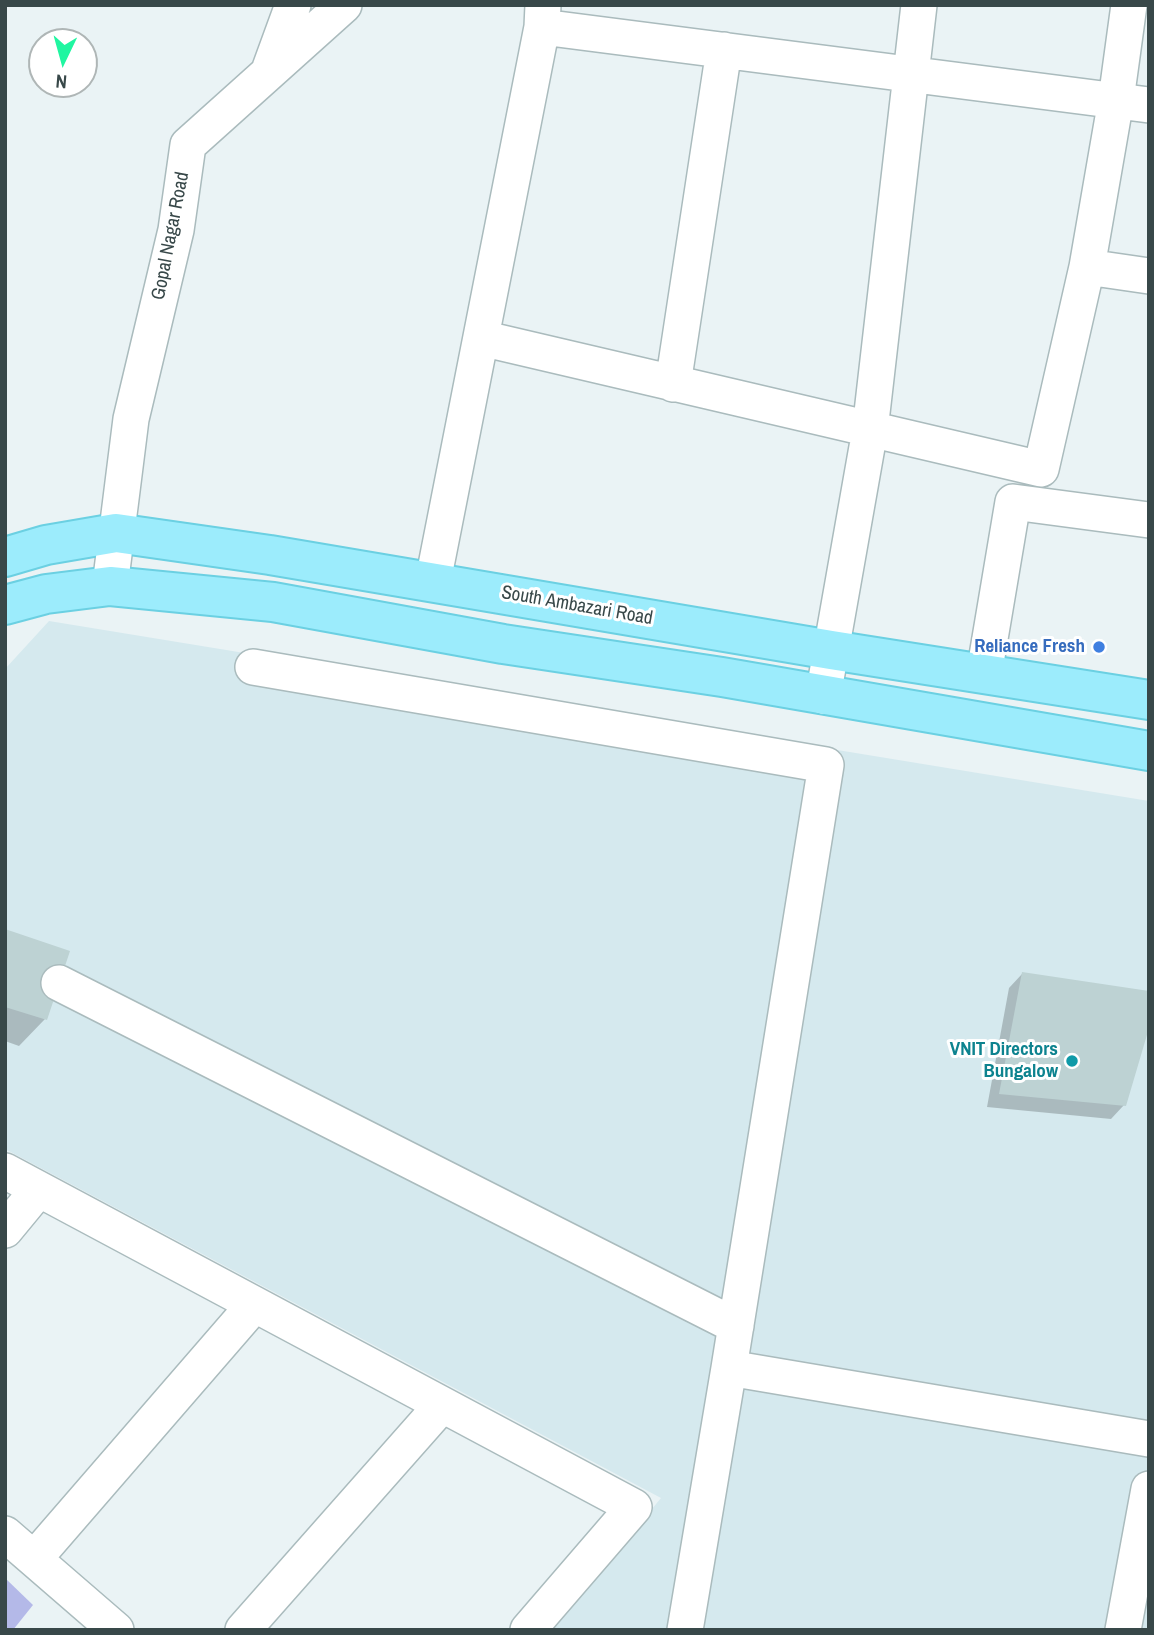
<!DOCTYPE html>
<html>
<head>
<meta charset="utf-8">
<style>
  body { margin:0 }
  #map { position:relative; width:1154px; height:1635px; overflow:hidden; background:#eaf3f5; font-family:"Archivo Narrow",sans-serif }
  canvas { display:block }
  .frame { position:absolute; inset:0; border:7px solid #384849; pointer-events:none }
  .north { position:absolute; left:28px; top:28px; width:70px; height:70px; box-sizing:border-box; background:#fff; border:2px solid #afb6b6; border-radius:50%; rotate:185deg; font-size:19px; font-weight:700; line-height:28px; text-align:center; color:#384849 }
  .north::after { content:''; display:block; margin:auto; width:24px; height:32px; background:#20f6a1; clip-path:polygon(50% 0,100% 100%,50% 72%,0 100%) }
</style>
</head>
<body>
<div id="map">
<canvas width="1154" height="1635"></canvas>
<div class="frame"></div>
<div class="north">N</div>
</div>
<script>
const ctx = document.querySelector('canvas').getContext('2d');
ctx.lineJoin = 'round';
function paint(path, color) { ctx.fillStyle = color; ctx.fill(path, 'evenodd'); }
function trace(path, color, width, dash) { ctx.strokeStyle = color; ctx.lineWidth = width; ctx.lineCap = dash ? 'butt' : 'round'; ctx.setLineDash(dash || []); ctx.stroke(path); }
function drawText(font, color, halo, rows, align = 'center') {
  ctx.font = font + ' "Archivo Narrow",sans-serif'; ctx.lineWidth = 6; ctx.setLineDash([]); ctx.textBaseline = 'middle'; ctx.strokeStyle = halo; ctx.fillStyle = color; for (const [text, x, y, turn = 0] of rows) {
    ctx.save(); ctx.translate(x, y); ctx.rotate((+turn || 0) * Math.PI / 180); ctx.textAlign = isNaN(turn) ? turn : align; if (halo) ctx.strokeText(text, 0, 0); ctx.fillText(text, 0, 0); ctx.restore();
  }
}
const education = new Path2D(`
  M49,621L1149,801V1630H552L661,1498L5,1149V669Z`);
const green = new Path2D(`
  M5,1578L33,1605L13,1630H5Z`);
const shadow = new Path2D(`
  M5,931L45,1019L19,1046L5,1041Z
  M1022,974L1124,1105L1111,1119L987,1107L1009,988Z`);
const building = new Path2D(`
  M5,929L70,951L47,1020L5,1007Z
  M1022,972L1149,991V1028L1126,1106L999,1094Z`);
const minor = new Path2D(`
  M542,27L1149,105
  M270,68L293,5
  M1087,267L1149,276
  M481,338L1041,469L1087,267L1116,100L1129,5
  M673,384L724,50
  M433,581L542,27L543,5
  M110,586L131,419L176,230L188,145L344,5
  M253,667L826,765L729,1368L685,1630
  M984,674L1013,502L1149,520
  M823,696L870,430L919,5
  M59,983L736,1326
  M5,1171L634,1507L528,1630
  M5,1230L38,1190
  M729,1368L1149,1439
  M5,1534L116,1630
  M34,1559L254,1305
  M243,1630L441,1406
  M1123,1630L1149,1489`);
const major = new Path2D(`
  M5,557L46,545L116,533L270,555L831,650L1149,700
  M5,605L46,594L110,586L273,602L503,644L722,677L1149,751`);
const markers = [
  [1099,647,7,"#3f7fe0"],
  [1072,1061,7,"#0f9aa8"]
];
const streetNames = [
  ["Gopal Nagar Road",171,236,-79],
  ["South Ambazari Road",577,606,10]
];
const shopNames = [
  ["Reliance Fresh",1085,647]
];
const cultureNames = [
  ["VNIT Directors",1058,1050],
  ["Bungalow",1058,1072]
];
paint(education, '#d5e9ee');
paint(green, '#b4b9e8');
paint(shadow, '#0003');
paint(building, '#bdd2d3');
trace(minor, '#aabbbd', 38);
trace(major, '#6bd0e2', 42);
trace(minor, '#fff', 35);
trace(major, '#9cecfc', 38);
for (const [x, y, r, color] of markers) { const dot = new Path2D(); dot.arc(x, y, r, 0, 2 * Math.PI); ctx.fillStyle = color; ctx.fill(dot); trace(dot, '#fff', 2.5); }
drawText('19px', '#384849', '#fff', streetNames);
drawText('bold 19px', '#366cbe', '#fff', shopNames, 'right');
drawText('bold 19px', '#0d838f', '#fff', cultureNames, 'right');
</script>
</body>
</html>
